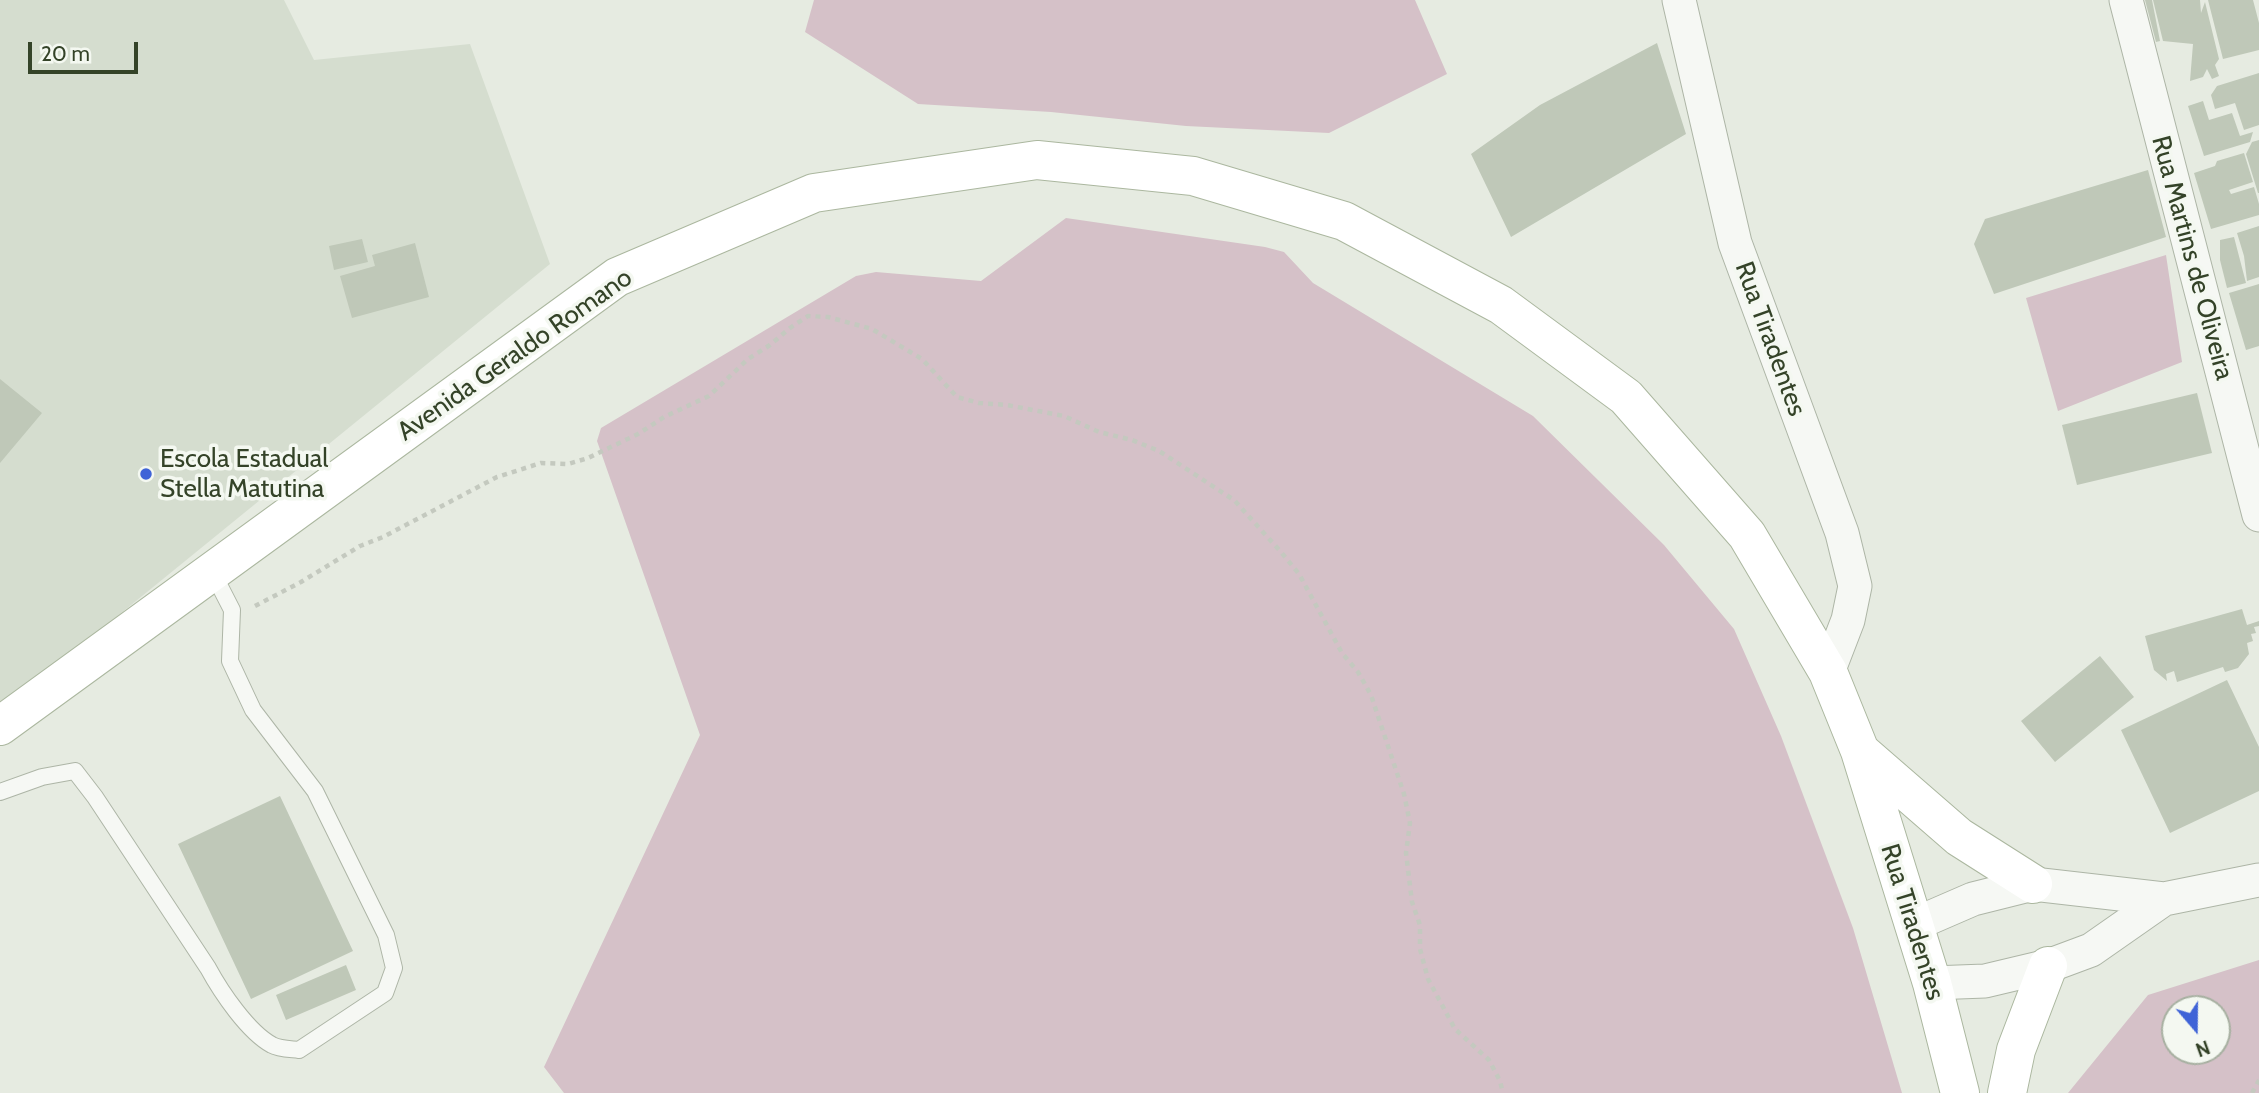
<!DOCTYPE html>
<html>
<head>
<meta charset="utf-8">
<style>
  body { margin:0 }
  #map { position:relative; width:2259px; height:1093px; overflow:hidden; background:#e6ebe1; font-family:Cabin,sans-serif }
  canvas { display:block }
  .north { position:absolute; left:2161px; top:995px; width:70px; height:70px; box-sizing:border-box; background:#f4f8f1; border:2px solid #a7b0a1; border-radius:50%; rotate:160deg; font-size:19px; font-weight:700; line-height:28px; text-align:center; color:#344328 }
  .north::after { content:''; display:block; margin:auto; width:24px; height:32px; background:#3f63d7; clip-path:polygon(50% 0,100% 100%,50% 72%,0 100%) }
  .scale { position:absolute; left:28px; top:42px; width:110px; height:32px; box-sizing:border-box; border:4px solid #344328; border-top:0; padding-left:9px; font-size:21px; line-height:24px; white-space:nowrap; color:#344328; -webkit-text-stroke:5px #f4f8f1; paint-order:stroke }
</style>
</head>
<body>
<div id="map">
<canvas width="2259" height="1093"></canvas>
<div class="north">N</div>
<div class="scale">20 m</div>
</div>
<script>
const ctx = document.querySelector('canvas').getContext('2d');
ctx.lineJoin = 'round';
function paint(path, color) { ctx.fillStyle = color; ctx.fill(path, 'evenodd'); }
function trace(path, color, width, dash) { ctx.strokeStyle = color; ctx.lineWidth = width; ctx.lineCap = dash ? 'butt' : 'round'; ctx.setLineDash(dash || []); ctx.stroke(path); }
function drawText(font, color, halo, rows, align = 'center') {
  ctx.font = font + ' Cabin,sans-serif'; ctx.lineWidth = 7; ctx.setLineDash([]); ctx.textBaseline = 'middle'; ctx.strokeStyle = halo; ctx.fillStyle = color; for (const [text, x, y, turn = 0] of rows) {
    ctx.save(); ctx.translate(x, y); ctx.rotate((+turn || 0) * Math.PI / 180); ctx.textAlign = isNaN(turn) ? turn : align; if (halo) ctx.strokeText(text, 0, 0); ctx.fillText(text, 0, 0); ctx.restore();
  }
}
const built = new Path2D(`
  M0,0H284L314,60L470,44L550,264L34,684L0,702Z`);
const green = new Path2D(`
  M814,0H1415L1447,74L1329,133L1186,126L1051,112L918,104L805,32Z
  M1066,218L1265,247L1284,252L1313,283L1533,416L1664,545L1734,629L1781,736L1853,928L1902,1093H564L544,1067L700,735L597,441L601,428L856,276L876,272L981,281Z
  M2166,255L2182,362L2058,411L2026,298Z
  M2259,960V1093H2068L2148,995ZM2175,1009H2217V1051H2175Z`);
const building = new Path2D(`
  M2145,0H2152L2160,41L2156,42Z
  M2153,0H2200L2201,13L2205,2L2219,59L2215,65L2219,76L2212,79L2207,69L2203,77L2190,81L2193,44L2163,41Z
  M2208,0H2253L2259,23V50L2223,59Z
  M1657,43L1686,134L1511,237L1471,154L1540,105Z
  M2259,73V125L2244,130L2235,103L2215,109L2211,95L2217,86Z
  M2203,101L2209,120L2232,113L2240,136L2253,132L2250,142L2204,156L2188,106Z
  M2259,140V193H2258L2246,154L2252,142Z
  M2244,153L2253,182L2229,190L2231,194L2254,187L2259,204V215L2211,229L2194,173L2215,166L2217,161Z
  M2148,170L2166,237L1994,294L1974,244L1985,219Z
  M2259,226V277L2247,281L2244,256L2237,233Z
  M2234,237L2246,283L2227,288L2220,260V240Z
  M362,239L368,262L334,270L329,246Z
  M415,243L429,297L352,318L340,276L375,266L372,255Z
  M2259,284V346L2246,350L2229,293Z
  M0,379L42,413L0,463Z
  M2197,393L2212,453L2077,485L2062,425Z
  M2242,609L2247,625L2259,621V626L2254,627L2256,633L2251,634L2253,641L2247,643L2249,654L2238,668L2225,672L2223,667L2177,682L2174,671L2166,674L2167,681L2154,670L2145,636Z
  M2100,656L2134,697L2055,762L2021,721Z
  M2227,680L2259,747V791L2170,833L2121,730Z
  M280,796L353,951L251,999L178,844Z
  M346,965L356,990L286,1020L276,995Z`);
const path = new Path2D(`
  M255,606L301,582L360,546L383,537L497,477L541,463L568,464L588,458L638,434L664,417L709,396L748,359L770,345L790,328L808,316L828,317L872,329L922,359L957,397L979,403L1007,405L1064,416L1099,432L1132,440L1159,451L1234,500L1281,552L1299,574L1342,653L1358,672L1371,695L1404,794L1410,823L1406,853L1412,902L1420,925V949L1428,979L1455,1029L1489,1060L1500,1081L1503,1093
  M2252,1093L2259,1080`);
const lane = new Path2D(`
  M0,792L42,777L75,771L95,797L208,968C221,992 248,1032 272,1045C279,1049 291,1049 299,1050L385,993L394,968L386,935L315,791L253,710L230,661L232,610L213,573`);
const street = new Path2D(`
  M1679,0L1735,243L1842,533L1855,586L1848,620L1828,672
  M2126,0L2259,515
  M1913,925L1973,899L2033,884L2164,899L2259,880
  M1932,983L1985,981L2048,966L2091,950L2164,899`);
const primary = new Path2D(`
  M0,726L617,277L814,193L1037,160L1193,176L1344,221L1501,305L1626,397L1747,535L1828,672L1860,751L1932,983L1960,1093
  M1860,751L1959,837L2033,884
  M2007,1093L2016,1050L2048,966`);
const markers = [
  [146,474,7,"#3f63d7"]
];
const streetNames = [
  ["Rua Martins de Oliveira",2192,258,75],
  ["Rua Tiradentes",1770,339,70],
  ["Avenida Geraldo Romano",515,355,-35],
  ["Rua Tiradentes",1912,922,73]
];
const poiNames = [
  ["Escola Estadual",160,459],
  ["Stella Matutina",160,489]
];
paint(built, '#d5ddcf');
paint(green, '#d5c1c8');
paint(building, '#bfc8b8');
trace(lane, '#adb5a6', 18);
trace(street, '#adb5a6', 35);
trace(primary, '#abb79f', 40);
trace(path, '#c4c9bf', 4.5, [5, 5]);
trace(lane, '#f6f8f4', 16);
trace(street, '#f6f8f4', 33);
trace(primary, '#fff', 38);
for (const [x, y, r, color] of markers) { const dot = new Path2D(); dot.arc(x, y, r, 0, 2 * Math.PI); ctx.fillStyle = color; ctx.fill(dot); trace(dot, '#f4f8f1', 2.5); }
drawText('26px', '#344328', '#f4f8f1', streetNames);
drawText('26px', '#344328', '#f4f8f1', poiNames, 'left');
</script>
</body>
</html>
